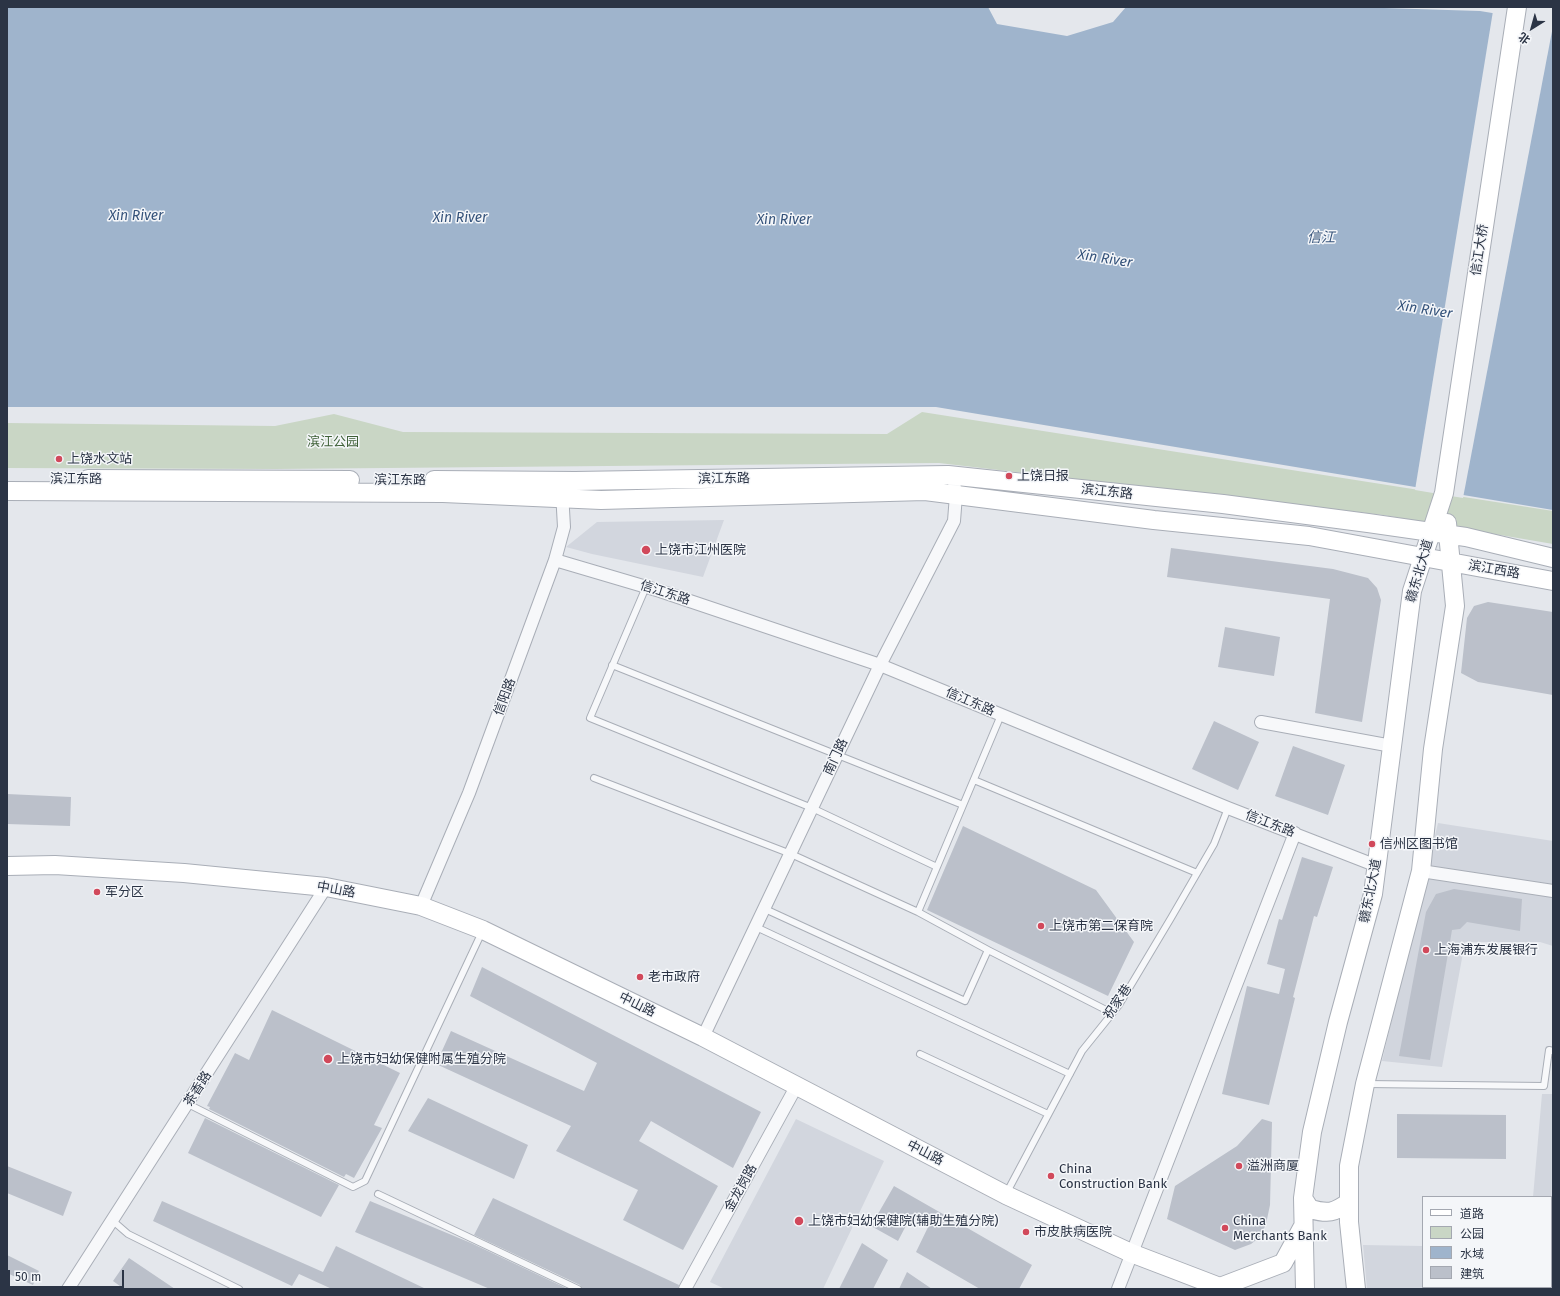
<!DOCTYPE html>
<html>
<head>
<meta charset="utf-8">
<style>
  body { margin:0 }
  #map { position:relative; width:1560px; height:1296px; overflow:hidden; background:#e4e7ec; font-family:"Fira Sans","Noto Sans SC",sans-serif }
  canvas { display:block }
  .frame { position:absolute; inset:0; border:8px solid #2b3445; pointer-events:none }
  .legend { position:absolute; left:1422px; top:1196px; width:130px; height:92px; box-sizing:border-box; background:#f4f6f9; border:1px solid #a4a8b1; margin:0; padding:5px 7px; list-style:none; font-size:12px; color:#2b3445 }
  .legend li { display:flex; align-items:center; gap:8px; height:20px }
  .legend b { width:20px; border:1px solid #a4a8b1 }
  .north { position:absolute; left:1512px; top:8px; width:40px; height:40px; -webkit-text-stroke:3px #f4f6f9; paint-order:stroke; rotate:217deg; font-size:11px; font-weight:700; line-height:16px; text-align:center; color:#2b3445 }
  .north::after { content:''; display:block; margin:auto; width:14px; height:18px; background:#2b3445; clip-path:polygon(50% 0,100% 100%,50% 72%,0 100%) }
  .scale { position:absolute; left:8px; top:1270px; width:116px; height:18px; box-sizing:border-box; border:2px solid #2b3445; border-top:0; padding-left:5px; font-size:12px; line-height:14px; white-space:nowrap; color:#2b3445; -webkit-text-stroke:3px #f4f6f9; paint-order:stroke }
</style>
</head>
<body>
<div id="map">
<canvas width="1560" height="1296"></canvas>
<div class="frame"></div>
<ul class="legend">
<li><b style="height:5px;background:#fff"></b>道路</li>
<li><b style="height:11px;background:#c9d6c5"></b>公园</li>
<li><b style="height:11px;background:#9fb4cc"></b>水域</li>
<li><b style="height:11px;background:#bbc0ca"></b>建筑</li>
</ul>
<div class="north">北</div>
<div class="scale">50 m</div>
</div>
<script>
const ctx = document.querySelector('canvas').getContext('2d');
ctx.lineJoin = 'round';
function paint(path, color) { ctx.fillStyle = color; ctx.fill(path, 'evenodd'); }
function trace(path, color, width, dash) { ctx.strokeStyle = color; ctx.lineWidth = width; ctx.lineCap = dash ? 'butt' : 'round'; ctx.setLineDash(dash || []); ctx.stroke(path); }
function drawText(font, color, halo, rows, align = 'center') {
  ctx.font = font + ' "Fira Sans","Noto Sans SC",sans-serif'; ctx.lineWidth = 3; ctx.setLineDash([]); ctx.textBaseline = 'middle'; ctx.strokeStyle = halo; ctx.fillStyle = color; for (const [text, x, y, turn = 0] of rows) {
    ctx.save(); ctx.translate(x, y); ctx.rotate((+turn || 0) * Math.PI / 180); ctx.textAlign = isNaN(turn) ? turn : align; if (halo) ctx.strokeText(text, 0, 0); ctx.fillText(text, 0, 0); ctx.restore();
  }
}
const built = new Path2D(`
  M724,520L703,577L592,554L566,547L597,522Z
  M1438,823L1553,841V946L1540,942H1465L1442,1067L1382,1061Z
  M1542,1094H1553V1239H1551V1197H1533Z
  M796,1119L884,1161L823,1289H725L710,1282Z
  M1363,1245L1423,1246V1287H1551V1256H1553V1289H1367Z`);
const green = new Path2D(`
  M922,412L1553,511V544L1383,515L939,463L276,469L7,468V423L275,426L334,414L403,432L887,434Z`);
const water = new Path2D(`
  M7,7H988L997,24L1067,36L1113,22L1126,7H1352L1480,11L1553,23V510L936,407H7Z`);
const pier = new Path2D(`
  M1493,11L1553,21V26L1463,498L1415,490Z`);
const building = new Path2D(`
  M1171,548L1333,569L1368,578L1377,588L1381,600L1362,722L1315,713L1330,599L1167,577Z
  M1488,602L1553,612V695L1478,682L1461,673L1467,618L1474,606Z
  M1225,627L1280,637L1274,676L1218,667Z
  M1214,721L1259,742L1238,790L1192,769Z
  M1293,746L1345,765L1328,815L1275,796Z
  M7,794L71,797L70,826L7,824Z
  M963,826L1096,890L1134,942L1108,996L927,910Z
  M1302,857L1333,867L1317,917L1314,916L1293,997L1295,998L1269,1105L1222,1094L1247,986L1279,994L1285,969L1267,964L1279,919L1282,920Z
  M1454,889L1522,899L1520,931L1467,922L1460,929L1452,930L1430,1060L1399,1056L1426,912L1436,894Z
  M482,967L761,1112L733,1168L651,1121L639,1141L718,1186L683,1250L623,1220L638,1190L556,1151L571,1126L436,1064L451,1031L584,1091L597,1063L470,996Z
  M272,1010L400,1073L374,1125L382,1128L354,1178L346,1174L344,1177L209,1109L210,1107L207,1106L235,1053L249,1060Z
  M428,1098L528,1145L514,1179L408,1131Z
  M1397,1114L1506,1115V1159L1397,1158Z
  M205,1118L339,1185L321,1217L188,1153Z
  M1262,1119L1272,1122L1270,1205L1266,1224L1260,1237L1251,1244L1235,1250L1167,1219L1175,1186L1237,1146Z
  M7,1166L72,1192L63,1216L7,1193Z
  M894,1186L1032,1265L1019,1289H980L916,1252L930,1223L912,1214L898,1241L871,1226Z
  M493,1198L679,1285L678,1289H582L580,1285L474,1235Z
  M162,1201L323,1272L336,1246L426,1289H332L299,1274L292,1286L153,1221Z
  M370,1201L471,1243L568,1289H490L355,1232Z
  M862,1243L888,1260L873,1289H839Z
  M7,1255L39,1271L33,1285L7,1273Z
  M129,1258L175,1289H124L113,1281Z
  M907,1272L932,1289H899Z`);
const lane = new Path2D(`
  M646,587L590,718L812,808L937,867
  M612,665L963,805
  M594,778L791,854L918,912L988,950L965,1001L765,909
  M974,780L1197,873
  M918,912L1001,715
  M756,927L1070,1074
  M988,950L1112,1013
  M920,1054L1048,1114
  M1366,1084L1544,1086L1549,1050L1553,1051
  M188,1104L353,1187L365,1181L482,932
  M378,1194L578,1289
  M1006,1194L1082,1051L1119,1005L1171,918L1214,844L1228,808
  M113,1221L128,1234L239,1289`);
const street = new Path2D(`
  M555,560L660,591L880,665L1228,808L1377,866
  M1261,722L1392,746
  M1421,871L1553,891
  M421,906L469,793L555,560L564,527L562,492
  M703,1037L880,665L954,521L956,495L953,476
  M68,1289L326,887
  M685,1289L796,1087
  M1118,1289L1295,833`);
const secondary = new Path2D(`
  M88,479L350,480
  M434,480L575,481L948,475L1223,504L1368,523L1466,537L1553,558
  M7,491L443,493L601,500L925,491L1154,520L1309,536L1553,581
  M7,866L55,865L184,873L326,887L421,906L483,930L703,1037L1006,1195L1131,1253L1225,1289
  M1303,1198L1310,1209C1328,1214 1334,1213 1349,1202
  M1220,1287L1283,1263L1302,1228
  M1305,1289L1303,1198L1312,1132L1338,1022L1373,894L1412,591L1444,493L1517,7
  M1356,1289L1349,1222V1166L1365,1084L1421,871L1433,749L1455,606L1447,523`);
const markers = [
  [59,459,4,"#d1495b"],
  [1009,476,4,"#d1495b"],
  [646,550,5,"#d1495b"],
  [1372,844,4,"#d1495b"],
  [97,892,4,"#d1495b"],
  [1041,926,4,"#d1495b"],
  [1426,950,4,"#d1495b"],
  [640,977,4,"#d1495b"],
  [328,1059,5,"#d1495b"],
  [1239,1166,4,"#d1495b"],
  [1051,1176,4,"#d1495b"],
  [799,1221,5,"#d1495b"],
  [1225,1228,4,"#d1495b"],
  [1026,1232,4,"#d1495b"]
];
const streetNames = [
  ["信江大桥",1480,250,-81],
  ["滨江东路",76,479],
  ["滨江东路",724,479,-1],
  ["滨江东路",400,480],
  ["滨江东路",1107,492,6],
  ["滨江西路",1494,570,10],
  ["赣东北大道",1420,571,-74],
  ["信江东路",665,593,18],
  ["信阳路",505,697,-70],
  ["信江东路",970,702,23],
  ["南门路",836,757,-65],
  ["信江东路",1270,824,21],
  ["中山路",336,890,10],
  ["赣东北大道",1371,891,-79],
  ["祝家巷",1118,1002,-56],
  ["中山路",637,1005,26],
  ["茶香路",198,1089,-57],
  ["中山路",925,1153,27],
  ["金龙岗路",741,1188,-61]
];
const parkNames = [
  ["滨江公园",333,442]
];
const poiNames = [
  ["上饶水文站",67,459],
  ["上饶日报",1017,476],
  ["上饶市江州医院",655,550],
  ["信州区图书馆",1380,844],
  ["军分区",105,892],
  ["上饶市第二保育院",1049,926],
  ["上海浦东发展银行",1434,950],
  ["老市政府",648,977],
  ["上饶市妇幼保健附属生殖分院",337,1059],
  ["溢洲商厦",1247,1166],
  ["China",1059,1169],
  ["Construction Bank",1059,1184],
  ["上饶市妇幼保健院(辅助生殖分院)",808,1221],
  ["China",1233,1221],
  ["Merchants Bank",1233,1236],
  ["市皮肤病医院",1034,1232]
];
const waterNames = [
  ["Xin River",136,216],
  ["Xin River",460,218],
  ["Xin River",784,220],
  ["信江",1321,238],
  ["Xin River",1105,259,9],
  ["Xin River",1425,310,9]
];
paint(built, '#d2d6de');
paint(green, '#c9d6c5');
paint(water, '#9fb4cc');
paint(pier, '#e4e7ec');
paint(building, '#bbc0ca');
trace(lane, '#a9aeb7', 8);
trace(street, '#a9aeb7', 14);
trace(secondary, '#a9aeb7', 20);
trace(lane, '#f7f8fa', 6);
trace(street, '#f7f8fa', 12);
trace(secondary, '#fff', 18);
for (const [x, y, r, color] of markers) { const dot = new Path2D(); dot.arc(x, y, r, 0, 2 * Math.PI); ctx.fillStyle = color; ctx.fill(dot); trace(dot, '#f4f6f9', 1.5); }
drawText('13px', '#2b3445', '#f4f6f9', streetNames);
drawText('13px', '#3f6138', '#f4f6f9', parkNames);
drawText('13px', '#2b3445', '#f4f6f9', poiNames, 'left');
drawText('italic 14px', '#34527a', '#f4f6f9', waterNames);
</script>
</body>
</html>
